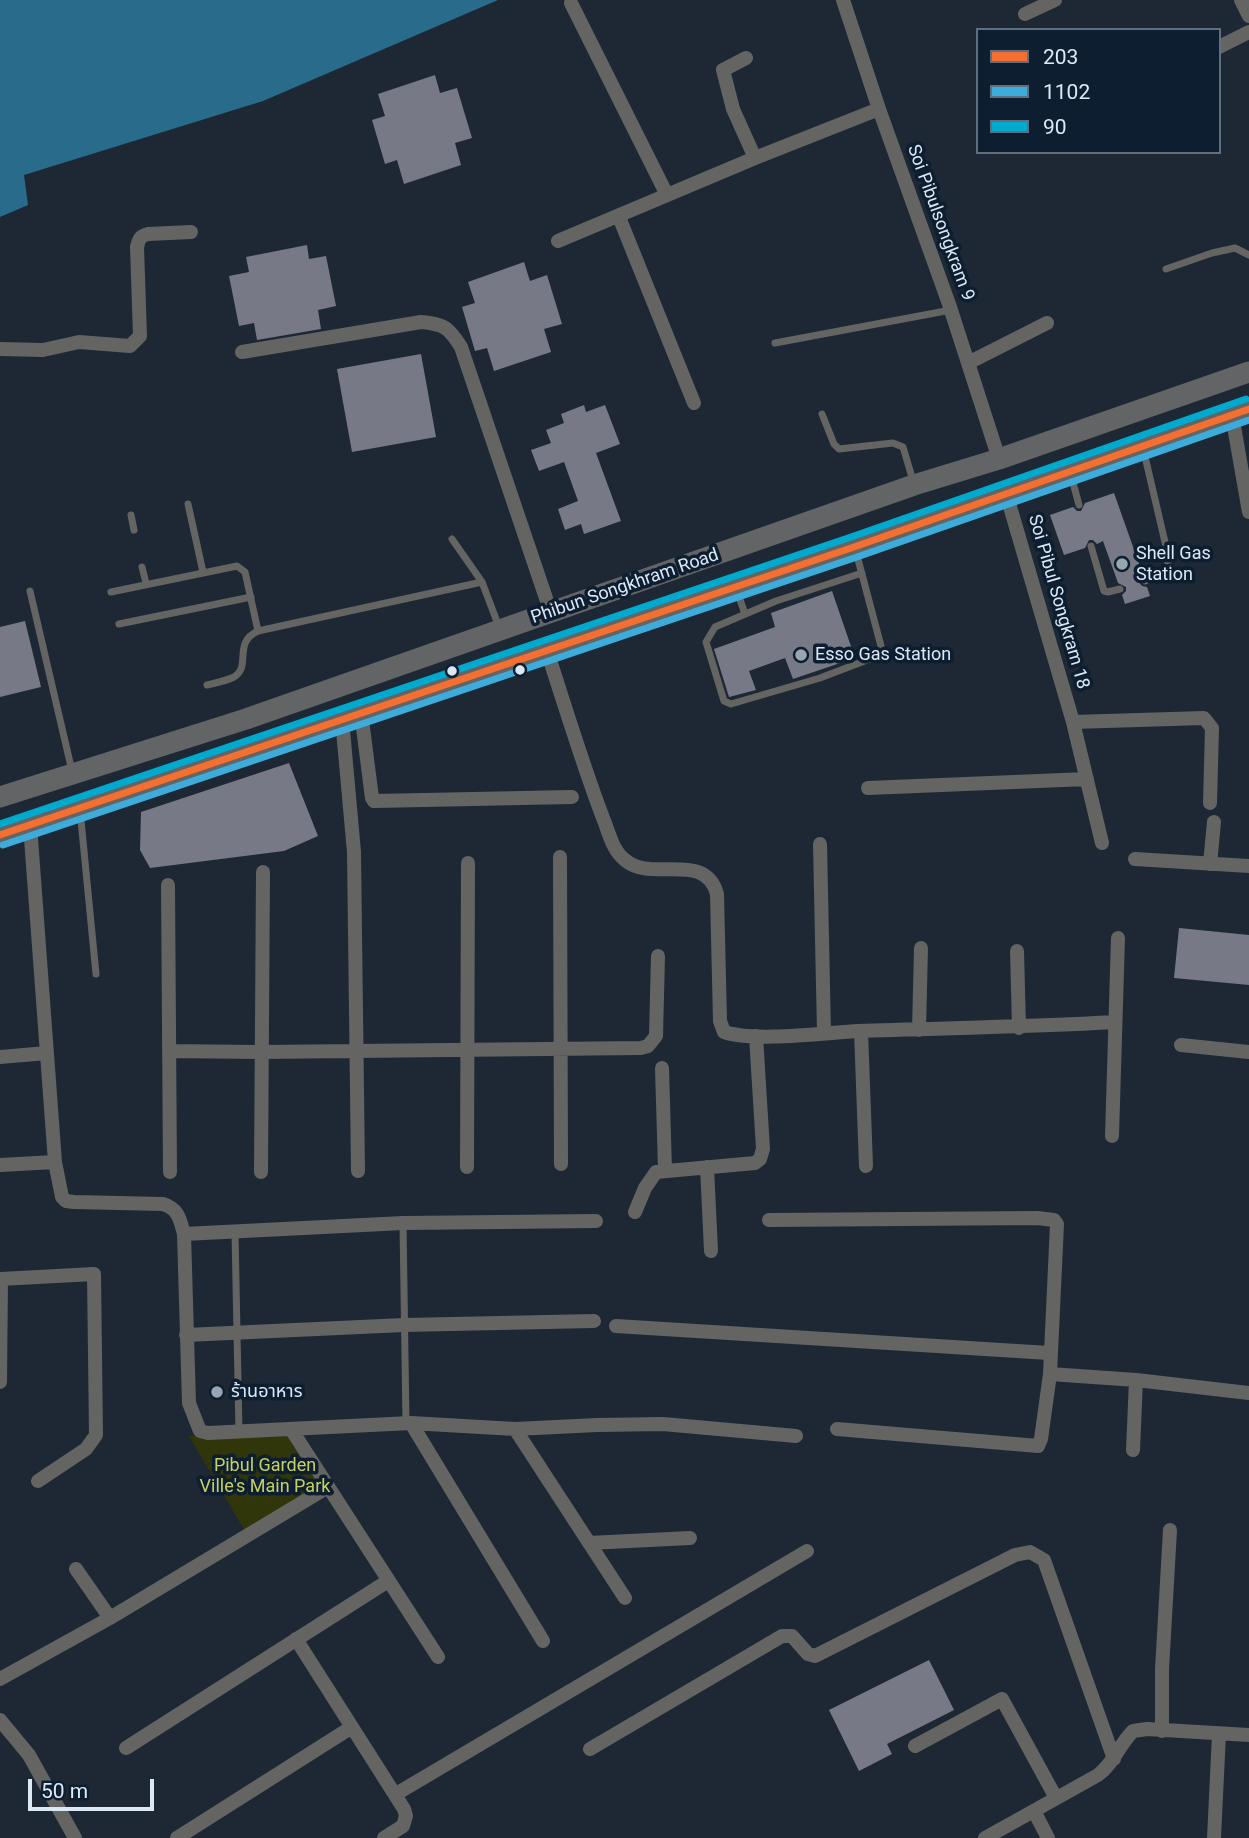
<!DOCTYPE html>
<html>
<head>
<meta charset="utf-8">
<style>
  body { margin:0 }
  #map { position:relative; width:1249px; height:1838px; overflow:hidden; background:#1e2834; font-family:Roboto,sans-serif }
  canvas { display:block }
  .legend { position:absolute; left:976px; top:28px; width:245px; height:126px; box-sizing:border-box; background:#0d1e31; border:2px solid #606f80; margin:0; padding:9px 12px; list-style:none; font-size:21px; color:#dde8f6 }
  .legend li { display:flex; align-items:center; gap:14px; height:35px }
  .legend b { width:35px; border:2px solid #606f80 }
  .scale { position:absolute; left:28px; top:1779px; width:126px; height:32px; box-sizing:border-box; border:4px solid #dde8f6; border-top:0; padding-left:9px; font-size:21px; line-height:24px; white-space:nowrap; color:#dde8f6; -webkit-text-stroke:5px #0d1e31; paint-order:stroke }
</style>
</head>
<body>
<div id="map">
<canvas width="1249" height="1838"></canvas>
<ul class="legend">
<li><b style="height:9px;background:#f46f30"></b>203</li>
<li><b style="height:9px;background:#3dacda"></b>1102</li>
<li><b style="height:9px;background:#00a9ce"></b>90</li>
</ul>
<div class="scale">50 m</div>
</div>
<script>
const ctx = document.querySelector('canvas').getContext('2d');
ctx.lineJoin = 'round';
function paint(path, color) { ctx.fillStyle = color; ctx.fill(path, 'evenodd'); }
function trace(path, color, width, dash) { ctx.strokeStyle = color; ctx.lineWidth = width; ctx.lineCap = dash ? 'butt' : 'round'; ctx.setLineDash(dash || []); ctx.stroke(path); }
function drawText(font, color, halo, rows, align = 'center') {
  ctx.font = font + ' Roboto,"Noto Sans Thai",sans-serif'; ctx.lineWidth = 7; ctx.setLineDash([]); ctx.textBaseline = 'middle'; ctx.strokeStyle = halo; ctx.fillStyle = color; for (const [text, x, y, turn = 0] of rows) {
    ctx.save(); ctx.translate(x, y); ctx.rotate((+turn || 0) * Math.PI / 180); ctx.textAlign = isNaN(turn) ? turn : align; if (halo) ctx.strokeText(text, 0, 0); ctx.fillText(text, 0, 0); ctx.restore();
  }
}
const green = new Path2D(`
  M288,1432L324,1489L249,1538L189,1436Z`);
const water = new Path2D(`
  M0,0H498L263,101L24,175L28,205L0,217Z`);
const building = new Path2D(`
  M435,75L440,93L457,88L472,138L455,143L461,165L404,184L397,160L385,164L372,120L385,116L378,94Z
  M307,245L309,259L326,256L336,306L318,310L321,329L257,340L254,323L239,326L229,276L249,272L246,257Z
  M524,262L530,281L547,275L562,324L544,329L551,352L494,371L487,348L475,351L462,307L475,303L468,282Z
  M421,354L436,437L352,452L337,369Z
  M584,405L586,412L605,405L620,444L596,453L621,521L584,534L581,524L565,530L558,509L578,501L564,462L539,471L531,450L551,443L546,430L564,423L561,414Z
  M1114,493L1143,575L1139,582L1142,586L1147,587L1150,596L1125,604L1122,595L1126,591V587L1118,583L1103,541L1097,544L1093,540H1089L1085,548L1064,555L1050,515L1073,507L1077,511H1081L1085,503Z
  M832,591L855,658L793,679L785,658L749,671L756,690L729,697L714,649L775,627L771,613Z
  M25,621L41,687L0,697V627Z
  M289,763L318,836L284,851L150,868L140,850L141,812Z
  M1179,928L1249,935V985L1174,978Z
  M929,1660L954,1710L887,1744L892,1754L859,1771L829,1710Z`);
const lane = new Path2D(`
  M1166,269L1212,253L1235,248L1249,255
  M775,343L951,310
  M822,414L834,444L839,449L893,443L903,447L914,484
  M1143,448L1168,555V565L1164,574L1145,581
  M1071,475L1079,505
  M188,504L203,572
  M131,515L134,530
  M452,539L482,582L499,627
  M1091,546L1104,591L1108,592L1120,589
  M855,548L881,646L880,652L875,657L820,678L731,704L724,701L706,642L715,627L776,601L862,573
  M142,567L146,583
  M30,591L72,771
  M737,591L745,614
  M111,592L237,566L245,572L258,631
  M119,624L251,597
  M207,685C215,683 226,681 234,677C252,666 232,643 258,631L482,582
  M80,810L96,974
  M403,1223L406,1423
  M235,1232L239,1432`);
const street = new Path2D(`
  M843,0L879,109L949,304L999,459
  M1241,0L1249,16
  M571,3L667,195
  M1025,14L1055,0
  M1219,47L1249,32
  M746,58L723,70L733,109L755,158
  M619,217L694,403
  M558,241L755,158L879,109
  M0,349L43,350L79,342L130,346L140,336L137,247C139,239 140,236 148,234L191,232
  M242,352L421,322C445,324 449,328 461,347L551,613
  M968,363L1047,323
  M1232,415L1249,512
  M1006,493L1073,722L1102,843
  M547,651C565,706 582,763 603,818C609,832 612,850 625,860C651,883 705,850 717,894L720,1021L724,1032C754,1042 823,1033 858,1031C943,1028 1029,1027 1115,1022
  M361,712L372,798L374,801L572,797
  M342,719L354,852L358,1171
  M1073,722L1204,718L1212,728L1210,803
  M868,788L1087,779
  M30,825L55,1162L62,1197L66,1201L74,1202L163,1204C179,1209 180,1220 184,1234L189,1403L200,1431L208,1433L411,1423L515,1429L597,1425L663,1424L796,1436
  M820,844L824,1033
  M560,857L561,1164
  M1135,859L1249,866
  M1210,864L1214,822
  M168,885L170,1172
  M1017,951L1019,1028
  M919,1030L921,948
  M861,1031L866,1166
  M1181,1045L1249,1052
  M169,1051L260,1052L641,1048L648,1046L656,1036L658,956
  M0,1057L47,1053
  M662,1068L665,1170
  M1112,1136L1118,938
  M0,1165L55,1162
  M467,1167L468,863
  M707,1167L711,1251
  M261,1172L263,872
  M635,1212L645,1188L656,1172L755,1163L760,1159L763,1149L756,1036
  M769,1220L1037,1218L1054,1220L1057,1224L1050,1374L1041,1439L1038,1446L837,1429
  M184,1234L403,1223L596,1221
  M0,1279L94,1274L96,1435L86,1449L38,1481
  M616,1326L1049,1353
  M186,1335L404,1325L594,1321
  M1050,1374L1136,1380L1249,1393
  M0,1382L1,1279
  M411,1423L543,1641
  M291,1429L438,1657
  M515,1429L625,1598
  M1133,1450L1136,1380
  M589,1543L690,1538
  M76,1569L110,1618
  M296,1639L404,1809L406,1816L403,1826L384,1838
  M0,1679L110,1618L328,1487
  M0,1720L29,1755L75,1838
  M1162,1731V1669L1170,1530
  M915,1746L1002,1699L1056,1798
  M126,1748L388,1581
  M590,1749L782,1636H792L808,1654L815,1656L1015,1555L1030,1552L1044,1560L1114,1759
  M396,1794L807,1551
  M1034,1811L1048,1838
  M177,1838L352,1727
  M985,1838L1098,1775C1114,1763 1119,1745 1133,1731L1147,1729L1249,1735
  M1214,1838L1219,1734`);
const primary = new Path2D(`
  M0,797L246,719L914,485L999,459L1249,372
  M0,835L854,547L1249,409`);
const bus1 = new Path2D(`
  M0,835L854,547L1249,409`);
const bus2 = new Path2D(`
  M3,845L857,557L1249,420`);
const bus3 = new Path2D(`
  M0,824L851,537L1246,399`);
const markers = [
  [1122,564,7,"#9aa5b2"],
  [801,655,7,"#9aa5b2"],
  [520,670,6,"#dde8f6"],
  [452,671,6,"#dde8f6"],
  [217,1392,7,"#9aa5b2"]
];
const streetNames = [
  ["Soi Pibulsongkram 9",940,223,70],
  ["Phibun Songkhram Road",625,587,-19],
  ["Soi Pibul Songkram 18",1058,602,74]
];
const poiNames = [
  ["Shell Gas",1136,554],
  ["Station",1136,575],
  ["Esso Gas Station",815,655],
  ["ร้านอาหาร",231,1392]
];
const parkNames = [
  ["Pibul Garden",265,1466],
  ["Ville's Main Park",265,1487]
];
paint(green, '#30350a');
paint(water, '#296b8a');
paint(building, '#777a86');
trace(lane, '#646462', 7);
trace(street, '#646462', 14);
trace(primary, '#636465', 21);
trace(bus1, '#f46f30', 7);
trace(bus2, '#3dacda', 7);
trace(bus3, '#00a9ce', 7);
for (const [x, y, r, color] of markers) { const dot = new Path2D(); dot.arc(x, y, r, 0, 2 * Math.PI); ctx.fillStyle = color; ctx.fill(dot); trace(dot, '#0d1e31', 2.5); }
drawText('18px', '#dde8f6', '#0d1e31', streetNames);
drawText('18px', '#dde8f6', '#0d1e31', poiNames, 'left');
drawText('18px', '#c6d15f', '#0d1e31', parkNames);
</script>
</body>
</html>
